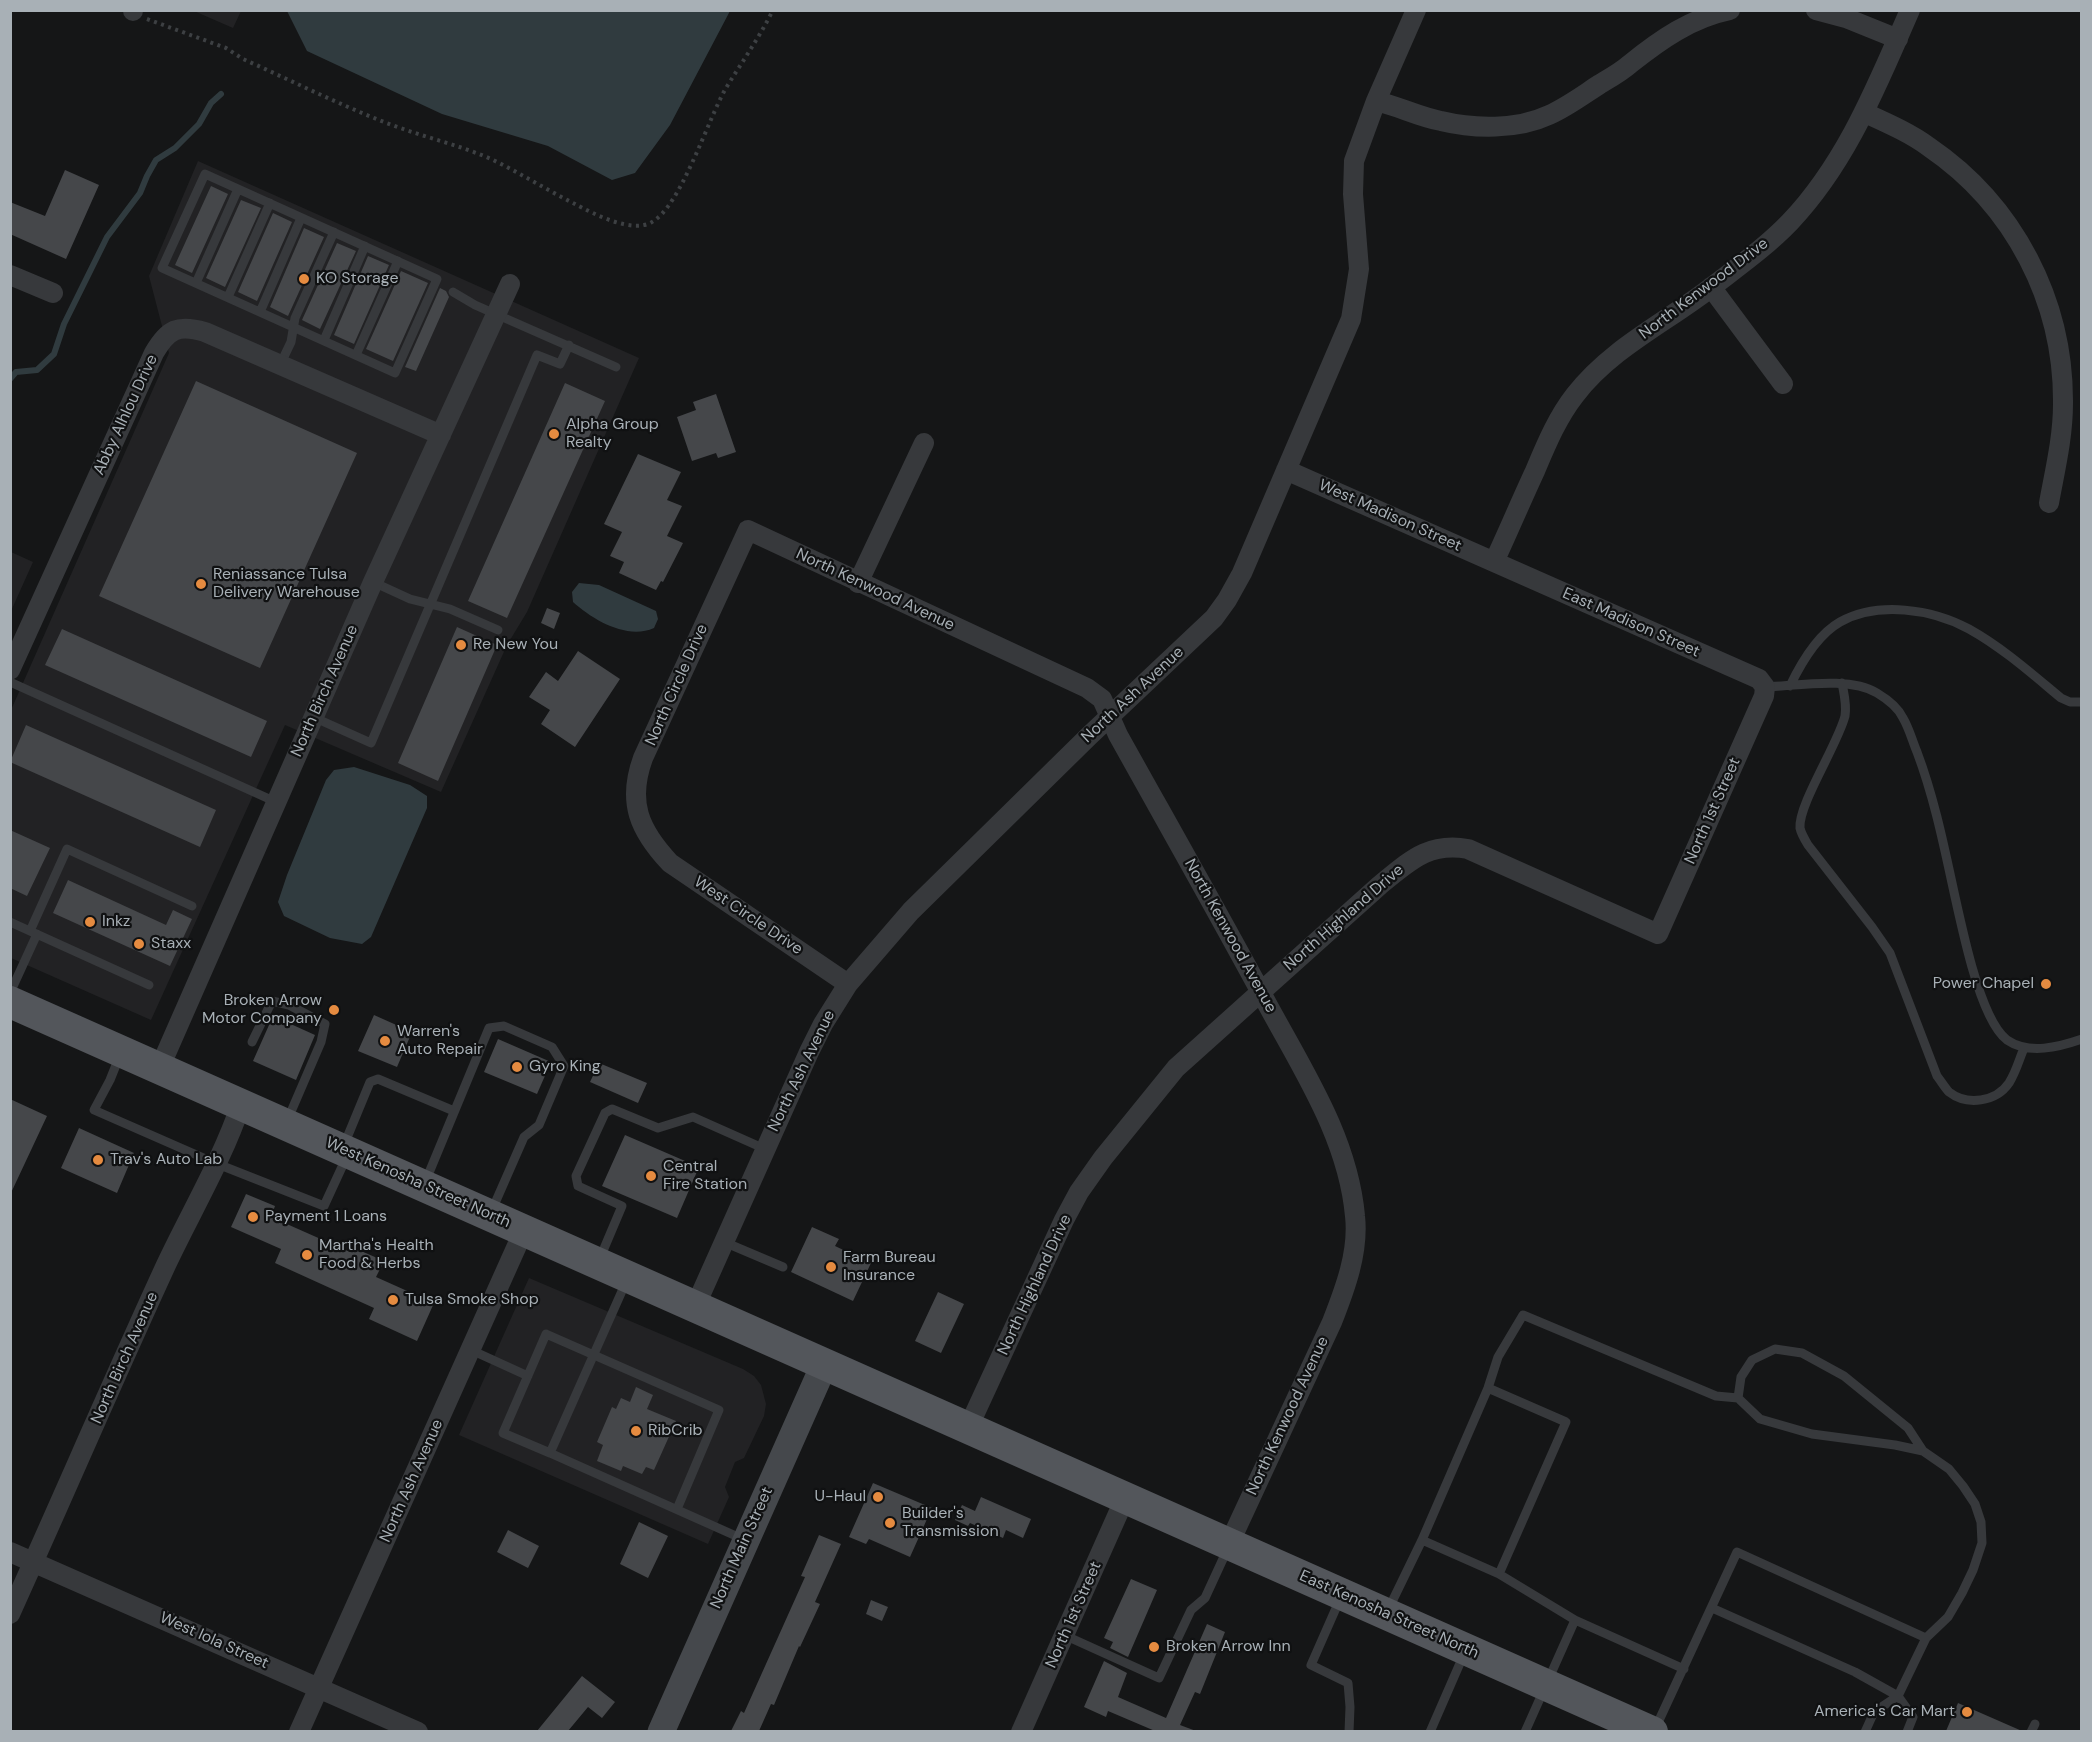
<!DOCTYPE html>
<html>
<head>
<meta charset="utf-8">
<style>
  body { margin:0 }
  #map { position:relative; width:2092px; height:1742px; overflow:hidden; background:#151617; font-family:"DM Sans",sans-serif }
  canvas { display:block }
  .frame { position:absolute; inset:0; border:12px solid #a8b0b6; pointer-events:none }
</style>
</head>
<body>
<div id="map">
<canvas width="2092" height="1742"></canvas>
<div class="frame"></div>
</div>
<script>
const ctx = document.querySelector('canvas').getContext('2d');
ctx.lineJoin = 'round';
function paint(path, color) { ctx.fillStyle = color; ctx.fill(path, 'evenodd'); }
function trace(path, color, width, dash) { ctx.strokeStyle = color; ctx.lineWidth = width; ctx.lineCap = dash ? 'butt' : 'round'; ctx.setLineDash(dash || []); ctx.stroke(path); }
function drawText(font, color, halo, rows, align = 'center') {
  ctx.font = font + ' "DM Sans",sans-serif'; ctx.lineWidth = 4.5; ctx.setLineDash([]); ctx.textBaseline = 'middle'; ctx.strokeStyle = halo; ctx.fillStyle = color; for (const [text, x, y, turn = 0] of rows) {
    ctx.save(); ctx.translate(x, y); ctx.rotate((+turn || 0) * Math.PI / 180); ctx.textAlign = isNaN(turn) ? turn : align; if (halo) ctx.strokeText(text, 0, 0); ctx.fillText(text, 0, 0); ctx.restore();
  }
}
const built = new Path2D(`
  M194,11L241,10V11L233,28Z
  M198,161L639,358L527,612L507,645L441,792L285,725L151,1020L11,958V710L169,353L149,276Z
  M11,552L33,562L11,611Z
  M529,1278L743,1369L754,1376L761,1385L766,1404L764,1416L744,1458L735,1462L725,1487L729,1497L708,1544L459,1435Z`);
const water = new Path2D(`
  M287,11H730L670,125L635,173L612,180L548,146L442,114L307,51Z
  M579,583L599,585L656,611L658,619L654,628C627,640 593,620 573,602L572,592Z
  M354,767L410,785L427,796V808L371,937L362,944L330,938L284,916L278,902L287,875L326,780L334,770Z`);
const stream = new Path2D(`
  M10,379L16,372L37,370L54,354L64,324L107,237L140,193L147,176L156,160L175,148L199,124L211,103L221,94`);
const building = new Path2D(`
  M65,170L99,185L66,259L10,234V202L45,216Z
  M211,186L228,194L192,273L175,265Z
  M241,200L261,208L225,287L206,278Z
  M273,213L292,222L257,301L238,292Z
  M304,228L324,237L288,316L270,307Z
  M337,243L356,251L320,329L302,320Z
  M368,256L389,265L354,344L334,335Z
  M401,271L428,283L393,361L366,349Z
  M440,288L446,291L449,297L416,371L405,367Z
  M196,381L357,453L260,668L99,596Z
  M565,383L605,401L507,618L468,601Z
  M716,394L736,452L718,458L716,453L692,461L677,417L696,410L693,402Z
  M638,454L681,472L667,500L682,506L667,536L683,543L663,582L661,581L656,590L619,573L624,562L610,556L622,532L604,524Z
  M547,608L560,613L554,629L541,623Z
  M457,627L497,645L438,781L398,763Z
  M62,629L267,721L251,757L45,665Z
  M578,651L620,679L575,747L541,724L550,710L529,697L546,672L558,681Z
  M26,725L216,810L200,847L10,762Z
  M10,830L50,848L27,896L10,888Z
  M68,880L166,925L173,910L192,919L170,966L53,913Z
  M374,1015L412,1032L397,1067L358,1051Z
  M273,1016L315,1035L296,1080L253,1061Z
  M498,1039L551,1062L537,1094L484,1072Z
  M599,1063L647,1083L638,1103L590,1082Z
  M10,1099L47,1116L10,1195Z
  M79,1128L134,1153L117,1193L61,1168Z
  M625,1135L699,1167L677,1218L602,1186Z
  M246,1194L275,1206L271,1217L350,1252L352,1247L384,1261L376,1277L434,1303L417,1341L369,1319L374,1308L275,1263L281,1249L231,1227Z
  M812,1227L839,1239L835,1246L871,1263L853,1301L791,1272Z
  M938,1292L964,1304L941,1353L915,1341Z
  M636,1387L653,1395L647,1409L676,1421L654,1470L646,1467L642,1474L623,1466L621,1471L597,1461L603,1445L597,1442L612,1407L616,1409L621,1398L630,1402Z
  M873,1483L932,1508L910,1557L869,1539L866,1544L849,1537Z
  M981,1497L1031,1519L1023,1538L1006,1530L1003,1538L970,1523L968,1526L955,1520L962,1505L975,1511Z
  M639,1522L668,1536L648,1578L620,1564Z
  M508,1530L539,1546L528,1568L497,1552Z
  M819,1535L841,1544L815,1602L820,1604L800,1647L799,1646L774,1705L771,1704L759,1731H731L741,1711L744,1713L805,1577L801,1576Z
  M1131,1579L1157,1590L1128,1657L1110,1648L1113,1642L1104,1638Z
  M871,1600L888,1607L882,1621L866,1614Z
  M1207,1624L1225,1632L1200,1694L1195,1692L1180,1725L1196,1731H1155L1108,1711L1106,1717L1084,1707L1104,1661L1127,1673L1118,1697L1166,1718Z
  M582,1676L615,1702L602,1718L588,1707L568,1731H537Z
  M1958,1703L2022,1731H1946Z`);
const path = new Path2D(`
  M147,19L226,48L243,59C290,80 336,103 384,122C419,136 457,144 491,159C520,173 547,190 575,204C594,214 632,234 652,222C681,206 708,119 726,88C742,62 759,38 773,10`);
const service = new Path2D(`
  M205,174L437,279L395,373L162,268Z
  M196,283L238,189
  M453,292L475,305L616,367
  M228,297L270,203
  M260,312L301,218
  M324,340L365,246
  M356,355L398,261
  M280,365L291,342L295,318L334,232
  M373,582L410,599L450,609L498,630
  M10,682L276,802
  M1842,683C1844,694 1847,705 1845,716C1838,744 1798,805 1800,828C1801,833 1805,840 1808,845L1872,927L1890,953L1937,1076C1941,1081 1945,1088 1949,1092C1967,1106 1996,1102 2009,1083C2016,1072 2019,1060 2024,1048
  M1790,686C1801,663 1817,635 1840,622C1878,601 1932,609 1969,629C2003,648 2032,674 2061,698L2070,702H2082
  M1765,687C1797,686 1849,676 1877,693C1887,699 1898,707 1903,718C1909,728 1912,740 1917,752C1943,821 1952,896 1972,967C1978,988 1990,1027 2007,1040C2029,1055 2059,1047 2082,1039
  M313,717L371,743L537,355L560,364L569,345
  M10,922L149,985
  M30,931L67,849L192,906
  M10,993L37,934
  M252,1042L272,1001L289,1005L325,1024L321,1042L287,1121
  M120,1055L110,1080L94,1110L215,1163L324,1206L347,1156
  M344,1145L370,1082L378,1079L454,1111
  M426,1180L489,1028L504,1026L552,1047L564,1066L539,1125L524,1137L492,1210
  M724,1242L783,1267
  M600,1258L622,1206L578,1186L576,1176L605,1113L612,1109L658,1128L693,1117L765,1149
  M626,1282L550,1453L745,1540
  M471,1350L528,1376
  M550,1453L503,1433L546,1334L719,1410L677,1509
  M1422,1540L1499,1574L1566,1422L1488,1388
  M1499,1574L1575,1620L1684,1669
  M1340,1599L1311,1665L1348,1683L1350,1707L1349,1732
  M1389,1608L1422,1540L1488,1388L1498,1357L1523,1315L1716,1396L1738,1398
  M1712,1608L1855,1672L1898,1696L1913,1717L1907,1732
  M1064,1635L1159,1678L1191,1610L1205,1598L1228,1548
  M1655,1729L1737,1552L1926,1638
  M1430,1732L1464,1654
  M1525,1732L1575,1620
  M1865,1732L1874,1712L1898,1696L1926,1638L1948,1617L1962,1593L1973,1570L1982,1543L1981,1522L1975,1504L1963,1486L1949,1469L1923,1451L1908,1428L1844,1376L1802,1353L1775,1349L1752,1360L1741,1377L1738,1398L1760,1419L1812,1434L1895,1445L1923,1451
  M2031,1732L2035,1724`);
const minor = new Path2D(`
  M133,10V11
  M1816,10L1846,18L1898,39
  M1376,101C1398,106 1419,117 1441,121C1474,129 1517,130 1549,115C1567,107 1583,95 1600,84C1610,78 1621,72 1630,64C1660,40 1691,18 1730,10
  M1865,113C1887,123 1910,133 1929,147C2014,205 2064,301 2063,404C2063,437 2055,470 2049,503
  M10,275L53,293
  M1711,287L1783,384
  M1494,562C1508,532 1521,501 1535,471C1546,445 1557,418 1575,395C1611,348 1667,322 1713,286C1739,266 1767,246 1790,222C1847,162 1877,85 1910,10
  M858,583L924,443
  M10,670L154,353C168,329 178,324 205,332L441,435
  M848,984L670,863C639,830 627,802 643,758L748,530L1087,688L1102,699L1118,735C1167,823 1217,911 1265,1000C1302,1069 1348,1137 1355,1216C1359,1252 1345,1289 1332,1322L1229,1544
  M160,1067L373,582L510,284
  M695,1307L809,1052L823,1024L848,984L911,911L1089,736L1214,618L1227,600L1242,573L1351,319L1359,269L1353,194L1354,161L1376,101L1416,10
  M968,1428L1064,1220L1079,1192L1103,1158L1176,1068L1380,885C1410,861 1428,842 1468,849L1658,934L1764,696L1765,687L1759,679L1286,470
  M10,1552L418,1732
  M10,1614C63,1497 113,1380 166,1265C191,1212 223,1158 241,1104
  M299,1732L524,1230
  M1021,1732L1125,1498`);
const secondary = new Path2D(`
  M661,1732L824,1365`);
const primary = new Path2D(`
  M10,1002L1652,1732`);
const markers = [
  [304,279,6,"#e58b40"],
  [554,434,6,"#e58b40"],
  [201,584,6,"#e58b40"],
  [461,645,6,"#e58b40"],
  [90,922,6,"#e58b40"],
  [139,944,6,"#e58b40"],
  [2046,984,6,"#e58b40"],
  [334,1010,6,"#e58b40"],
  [385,1041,6,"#e58b40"],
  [517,1067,6,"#e58b40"],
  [98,1160,6,"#e58b40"],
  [651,1176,6,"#e58b40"],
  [253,1217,6,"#e58b40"],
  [307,1255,6,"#e58b40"],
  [831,1267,6,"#e58b40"],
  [393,1300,6,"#e58b40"],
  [636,1431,6,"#e58b40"],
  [878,1497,6,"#e58b40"],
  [890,1523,6,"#e58b40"],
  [1154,1647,6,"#e58b40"],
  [1967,1712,6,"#e58b40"]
];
const poiNames = [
  ["KO Storage",316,279],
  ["Alpha Group",566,425],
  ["Realty",566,443],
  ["Reniassance Tulsa",213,575],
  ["Delivery Warehouse",213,593],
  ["Re New You",473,645],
  ["Inkz",102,922],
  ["Staxx",151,944],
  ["Power Chapel",2034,984,"right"],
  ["Broken Arrow",322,1001,"right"],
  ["Motor Company",322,1019,"right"],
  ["Warren's",397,1032],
  ["Auto Repair",397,1050],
  ["Gyro King",529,1067],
  ["Trav's Auto Lab",110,1160],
  ["Central",663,1167],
  ["Fire Station",663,1185],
  ["Payment 1 Loans",265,1217],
  ["Martha's Health",319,1246],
  ["Food & Herbs",319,1264],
  ["Farm Bureau",843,1258],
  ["Insurance",843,1276],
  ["Tulsa Smoke Shop",405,1300],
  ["RibCrib",648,1431],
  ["U-Haul",866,1497,"right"],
  ["Builder's",902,1514],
  ["Transmission",902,1532],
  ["Broken Arrow Inn",1166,1647],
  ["America's Car Mart",1955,1712,"right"]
];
const streetNames = [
  ["North Kenwood Drive",1704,289,-37],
  ["Abby Alhlou Drive",126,415,-65],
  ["West Madison Street",1390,516,24],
  ["North Kenwood Avenue",875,590,25],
  ["East Madison Street",1631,623,24],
  ["North Circle Drive",677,685,-66],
  ["North Birch Avenue",325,691,-66],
  ["North Ash Avenue",1133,695,-43],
  ["North 1st Street",1713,811,-66],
  ["West Circle Drive",748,916,34],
  ["North Highland Drive",1344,918,-41],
  ["North Kenwood Avenue",1230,936,61],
  ["North Ash Avenue",802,1071,-64],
  ["West Kenosha Street North",418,1183,24],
  ["North Highland Drive",1035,1285,-65],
  ["North Birch Avenue",125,1358,-66],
  ["North Kenwood Avenue",1288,1416,-65],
  ["North Ash Avenue",412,1481,-66],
  ["North Main Street",742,1548,-66],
  ["North 1st Street",1074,1615,-66],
  ["East Kenosha Street North",1389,1615,24],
  ["West Iola Street",214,1641,24]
];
paint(built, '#222224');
paint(water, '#303b3f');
trace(stream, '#303b3f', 6);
paint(building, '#45474a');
trace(path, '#3d4043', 4, [3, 4.5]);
trace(service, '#37393c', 9);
trace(minor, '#37393c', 20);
trace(secondary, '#45484c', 27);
trace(primary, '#53565b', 32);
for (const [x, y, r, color] of markers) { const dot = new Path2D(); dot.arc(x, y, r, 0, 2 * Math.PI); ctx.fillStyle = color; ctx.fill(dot); trace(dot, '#101112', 2); }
drawText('16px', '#a8b0b6', '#101112', poiNames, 'left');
drawText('16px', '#a8b0b6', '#101112', streetNames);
</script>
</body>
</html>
